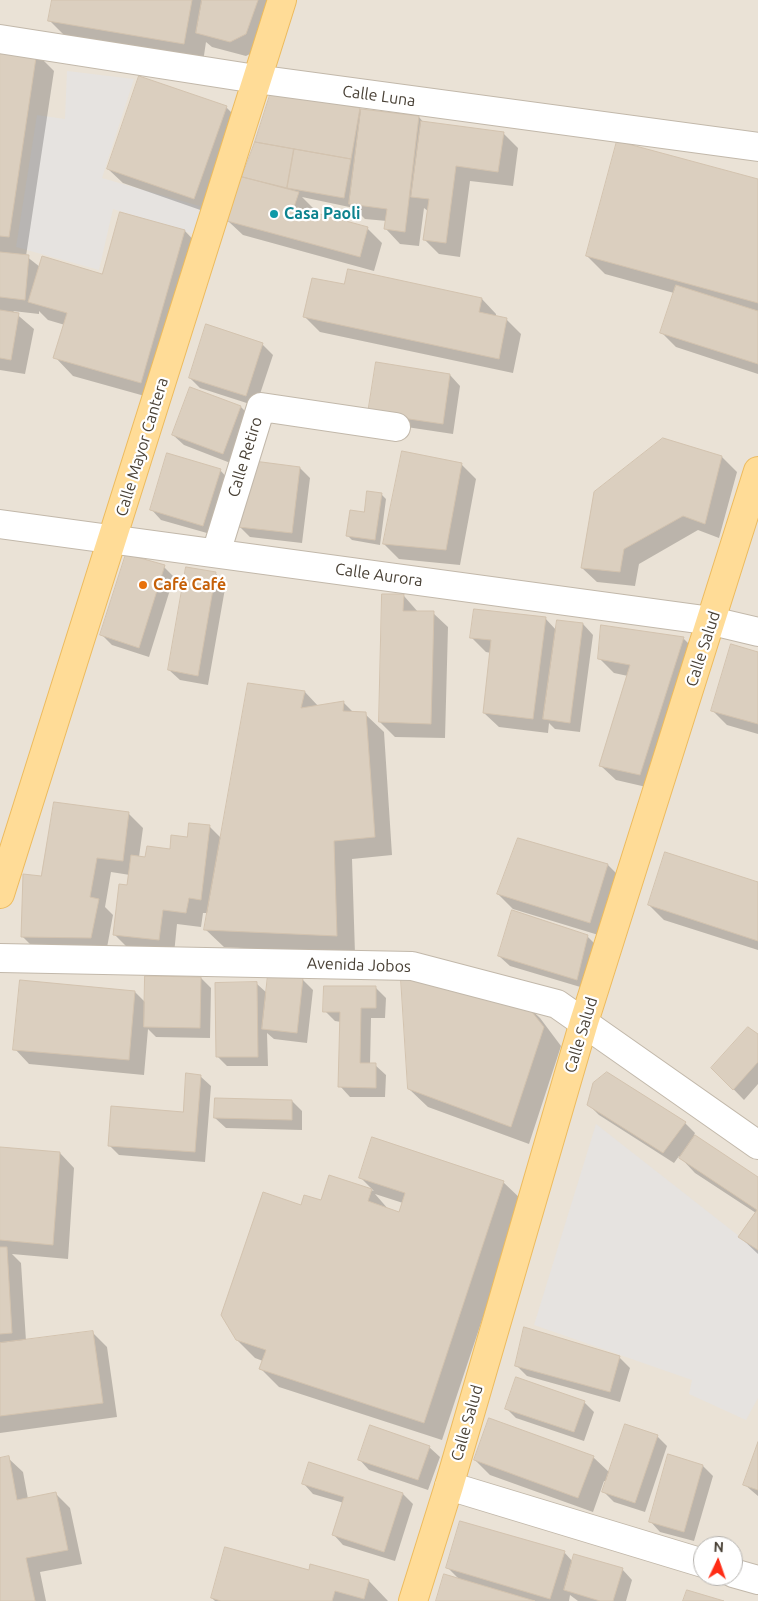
<!DOCTYPE html>
<html>
<head>
<meta charset="utf-8">
<style>
  body { margin:0 }
  #map { position:relative; width:758px; height:1601px; overflow:hidden; background:#f5f1e8; font-family:Ubuntu,sans-serif }
  canvas { display:block }
  .north { position:absolute; left:693px; top:1536px; width:50px; height:50px; box-sizing:border-box; background:#fff; border:1px solid #b6b3af; border-radius:50%; rotate:3deg; font-size:14px; font-weight:700; line-height:20px; text-align:center; color:#494136 }
  .north::after { content:''; display:block; margin:auto; width:18px; height:22px; background:#ff2c15; clip-path:polygon(50% 0,100% 100%,50% 72%,0 100%) }
</style>
</head>
<body>
<div id="map">
<canvas width="758" height="1601"></canvas>
<div class="north">N</div>
</div>
<script>
const ctx = document.querySelector('canvas').getContext('2d');
ctx.lineJoin = 'round';
function paint(path, color) { ctx.fillStyle = color; ctx.fill(path, 'evenodd'); }
function trace(path, color, width, dash) { ctx.strokeStyle = color; ctx.lineWidth = width; ctx.lineCap = dash ? 'butt' : 'round'; ctx.setLineDash(dash || []); ctx.stroke(path); }
function drawText(font, color, halo, rows, align = 'center') {
  ctx.font = font + ' Ubuntu,sans-serif'; ctx.lineWidth = 4.5; ctx.setLineDash([]); ctx.textBaseline = 'middle'; ctx.strokeStyle = halo; ctx.fillStyle = color; for (const [text, x, y, turn = 0] of rows) {
    ctx.save(); ctx.translate(x, y); ctx.rotate((+turn || 0) * Math.PI / 180); ctx.textAlign = isNaN(turn) ? turn : align; if (halo) ctx.strokeText(text, 0, 0); ctx.fillText(text, 0, 0); ctx.restore();
  }
}
const residential = new Path2D(`
  M0,0H758V1601H0ZM703,1546H733V1576H703Z`);
const parking = new Path2D(`
  M67,71L134,79L102,178L203,207L197,235L113,209L99,270L16,247L37,115L65,119Z
  M596,1124L758,1251V1398L746,1420L689,1394L692,1380L534,1325Z`);
const shadow = new Path2D(`
  M53,0H278L261,48L246,56L212,47L206,42L203,62L68,39L49,20Z
  M0,47L36,53L54,71L26,256L40,267L103,275L121,213L185,231L203,250L159,400L73,376L55,357L65,325L48,320L39,311V314L13,311L34,329L25,374L0,370Z
  M272,93L360,109L362,112L419,117L424,123L503,133L518,148L513,186L470,181L460,257L439,254L425,240L428,211L424,208L419,246L400,244L386,229L387,221L365,219L354,208L302,197L313,208L311,213L367,228L382,243L374,271L243,235L228,221Z
  M226,107L241,122L209,213L123,183L108,169Z
  M758,180V374L676,347L661,332L674,293L605,274L587,256Z
  M345,286L482,299L496,314V317L506,319L521,334L513,373L320,332L305,317Z
  M262,344L273,355L256,406L200,388L190,378Z
  M450,375L460,386L453,434L380,423Z
  M241,407L251,417L233,464L184,445L173,435Z
  M663,439L722,457L737,472L719,538L698,530L639,564L635,586L597,582L582,568Z
  M461,464L476,479L460,565L399,559L384,544Z
  M300,468L310,478L302,543L250,537L239,526Z
  M220,470L230,481L214,535L161,520L151,509Z
  M381,494L386,499L380,545L352,540L347,535Z
  M164,567L174,577L149,657L112,645L102,635Z
  M215,573L226,583L208,685L180,680L169,670Z
  M404,596L418,612L433,613L448,627L445,738L395,737L380,722Z
  M545,618L556,630L583,624L593,635L580,732L555,729L549,723L548,733L499,727L484,713L491,653L486,652L472,638Z
  M683,638L698,653L655,789L616,780L601,766L628,676L614,673L599,658Z
  M758,653V734L727,725L712,710Z
  M249,685L305,692L319,707L343,702L354,713L365,714L384,732L392,855L352,859L355,954L224,947L205,929L208,913H203L201,927L177,924L174,954L129,949L114,934L130,875L111,872L105,907L113,915L106,953L37,951L22,936L42,878L128,813L143,828L139,857L146,858L171,850L188,838L190,824L210,827L221,838Z
  M519,839L608,865L623,880L605,937L513,909L498,894Z
  M758,883V950L664,920L649,905Z
  M587,936L598,947L587,989L510,966L499,956Z
  M201,978L211,988L210,1038L156,1037L148,1029L144,1075L29,1064L15,1049L135,992L146,1003Z
  M302,979L313,990L307,1043L274,1039L267,1033L268,1066H227L217,1056L257,984L268,994Z
  M376,988L386,998L385,1018H371L370,1065H375L386,1075L385,1097H350L340,1086L341,1022L335,1021L325,1011Z
  M521,1000L540,1018L561,1046L529,1144L428,1107L409,1089Z
  M758,1035V1084L744,1100L713,1068Z
  M200,1076L211,1086L205,1162L119,1155L109,1145L184,1113Z
  M292,1101L302,1111V1130L226,1128L215,1118Z
  M588,1104L685,1123L695,1133L694,1135L758,1178V1254L740,1237L756,1213L695,1173L679,1156L674,1163L599,1115Z
  M0,1149L60,1153L74,1168L68,1259L12,1254L21,1263L26,1341L92,1332L107,1347L117,1417L0,1433Z
  M330,1176L374,1191L360,1177L503,1182L522,1200L442,1440L279,1387L261,1369L263,1361L255,1358L237,1340L301,1206L322,1202ZM375,1194L403,1203L400,1213L389,1210Z
  M619,1357L630,1368L620,1402L527,1376L517,1366Z
  M584,1402L594,1412L584,1441L516,1418L506,1408Z
  M657,1436L667,1446L645,1512L614,1502L603,1491L607,1481H604L593,1512L490,1475L475,1460L593,1457L610,1473Z
  M758,1446V1496L745,1485Z
  M429,1447L440,1457L428,1490L369,1470L359,1459Z
  M8,1458L23,1472L28,1499L56,1494L70,1508L82,1564L40,1572L46,1601H0V1459Z
  M309,1464L403,1494L413,1504L395,1561L343,1545L333,1534L344,1503L313,1494L303,1483Z
  M703,1466L713,1476L694,1541L660,1532L650,1521Z
  M564,1552L573,1562L622,1569L632,1580L626,1601H578L570,1595L569,1601H437L459,1579L448,1568Z
  M311,1565L369,1581L388,1601H215L212,1598L310,1571Z`);
const building = new Path2D(`
  M52,0H192L184,44L48,21Z
  M202,0H258L246,34L230,42L196,33Z
  M0,46L37,51L9,237L0,236Z
  M139,76L227,106L194,199L107,169Z
  M271,92L360,108L351,159L255,142Z
  M361,109L419,116L405,232L384,229L387,209L349,204Z
  M421,121L504,132L498,172L456,166L446,243L423,240L429,199L411,197Z
  M617,141L758,179V303L586,256Z
  M255,142L294,149L287,188L242,177Z
  M294,149L351,159L344,198L287,188Z
  M239,176L299,192L294,207L368,227L360,257L227,221Z
  M120,212L185,230L141,383L53,358L67,313L28,302L42,256L102,274Z
  M0,252L29,255L25,300L0,297Z
  M348,269L482,298L479,312L507,318L499,359L303,317L312,278L344,284Z
  M676,285L758,311V364L660,333Z
  M0,310L19,313L11,360L0,358Z
  M206,324L263,343L246,396L189,378Z
  M376,362L450,374L443,424L368,413Z
  M190,387L241,406L223,454L172,435Z
  M663,438L722,456L705,524L683,516L624,549L620,572L581,568L594,492Z
  M402,451L462,463L446,550L383,544Z
  M167,453L221,469L203,526L150,510Z
  M246,460L300,467L292,533L238,527Z
  M367,491L382,493L375,540L346,536L350,510L364,512Z
  M126,554L165,565L139,648L100,635Z
  M186,567L216,572L198,676L168,670Z
  M382,594H404L403,611H434L431,724L379,722Z
  M474,609L546,617L533,719L483,713L491,640L470,638Z
  M557,620L583,623L570,723L543,719Z
  M601,625L684,637L640,775L599,766L630,665L598,659Z
  M731,644L758,652V724L711,711Z
  M248,683L305,691L301,708L344,701L343,711L366,712L375,837L334,841L337,936L204,930Z
  M54,802L129,812L123,861L97,858L90,897L99,899L91,938L21,937L23,874L41,876Z
  M189,823L210,825L201,900L189,898L186,913L163,910L159,940L113,935L119,884L127,885L131,855L145,857L147,846L170,849L171,835L187,837Z
  M518,838L608,864L590,923L497,894Z
  M665,852L758,882V941L648,905Z
  M512,910L588,935L577,980L498,956Z
  M268,975L303,978L297,1033L262,1029Z
  M145,976L201,977L200,1028L144,1027Z
  M401,979L421,980L521,998L544,1027L511,1127L408,1089Z
  M20,980L135,991L129,1060L13,1050Z
  M257,982L258,1057H216L215,983Z
  M324,986H376V1008H361L360,1063H376V1088L338,1087L340,1012H323Z
  M748,1027L758,1034V1062L733,1090L711,1068Z
  M607,1072L686,1122L663,1153L587,1105L593,1083Z
  M186,1073L201,1075L195,1152L108,1146L111,1106L183,1112Z
  M215,1098L292,1100V1120L214,1118Z
  M695,1135L758,1177V1250L738,1237L757,1210L679,1158Z
  M372,1137L504,1181L424,1423L259,1369L266,1350L236,1340L221,1315L263,1192L301,1205L304,1195L321,1200L329,1175L372,1189L368,1201L399,1212L405,1193L359,1178Z
  M0,1147L60,1152L53,1245L0,1240Z
  M0,1247H7L12,1333L0,1334Z
  M524,1327L620,1356L610,1392L515,1366Z
  M93,1331L103,1403L0,1416V1343Z
  M516,1377L585,1401L574,1432L505,1409Z
  M489,1418L594,1456L578,1498L474,1460Z
  M625,1424L658,1435L635,1503L602,1492Z
  M370,1425L430,1446L418,1480L358,1460Z
  M758,1442V1490L743,1485Z
  M668,1454L703,1465L684,1532L649,1522Z
  M9,1456L17,1500L56,1492L68,1550L26,1558L35,1601H0V1458Z
  M309,1462L403,1493L384,1552L332,1535L344,1497L302,1484Z
  M460,1521L565,1551L550,1599L446,1568Z
  M225,1547L309,1570L310,1564L369,1580L364,1599L335,1591L332,1601H221L211,1598Z
  M574,1554L623,1568L613,1601H600L564,1590Z
  M444,1574L535,1601H436Z
  M687,1590L724,1601H683Z`);
const street = new Path2D(`
  M0,39L256,79L758,147
  M0,524L712,621L758,632
  M216,553L261,407L396,427
  M0,958L412,966L557,1004L758,1145
  M449,1486L703,1563
  M733,1573L758,1580`);
const primary = new Path2D(`
  M0,894L282,0
  M413,1601L449,1486L584,1022L758,471`);
const markers = [
  [274,214,5,"#0f9aa8"],
  [143,585,5,"#e8710a"]
];
const streetNames = [
  ["Calle Luna",379,96,8],
  ["Calle Mayor Cantera",142,447,-73],
  ["Calle Retiro",245,457,-73],
  ["Calle Aurora",379,575,8],
  ["Calle Salud",703,649,-72],
  ["Avenida Jobos",359,965,2],
  ["Calle Salud",581,1035,-73],
  ["Calle Salud",467,1423,-74]
];
const cultureNames = [
  ["Casa Paoli",284,214]
];
const foodNames = [
  ["Café Café",153,585]
];
paint(residential, '#eae2d6');
paint(parking, '#e6e3e0');
paint(shadow, '#0003');
paint(building, '#dbcfbf');
trace(building, '#d3c3af', 1);
trace(street, '#c2b8aa', 30);
trace(primary, '#edbb5e', 30);
trace(street, '#fff', 28);
trace(primary, '#ffdc97', 28);
for (const [x, y, r, color] of markers) { const dot = new Path2D(); dot.arc(x, y, r, 0, 2 * Math.PI); ctx.fillStyle = color; ctx.fill(dot); trace(dot, '#fff', 2); }
drawText('16px', '#494136', '#fff', streetNames);
drawText('bold 16px', '#0d838f', '#fff', cultureNames, 'left');
drawText('bold 16px', '#c56008', '#fff', foodNames, 'left');
</script>
</body>
</html>
